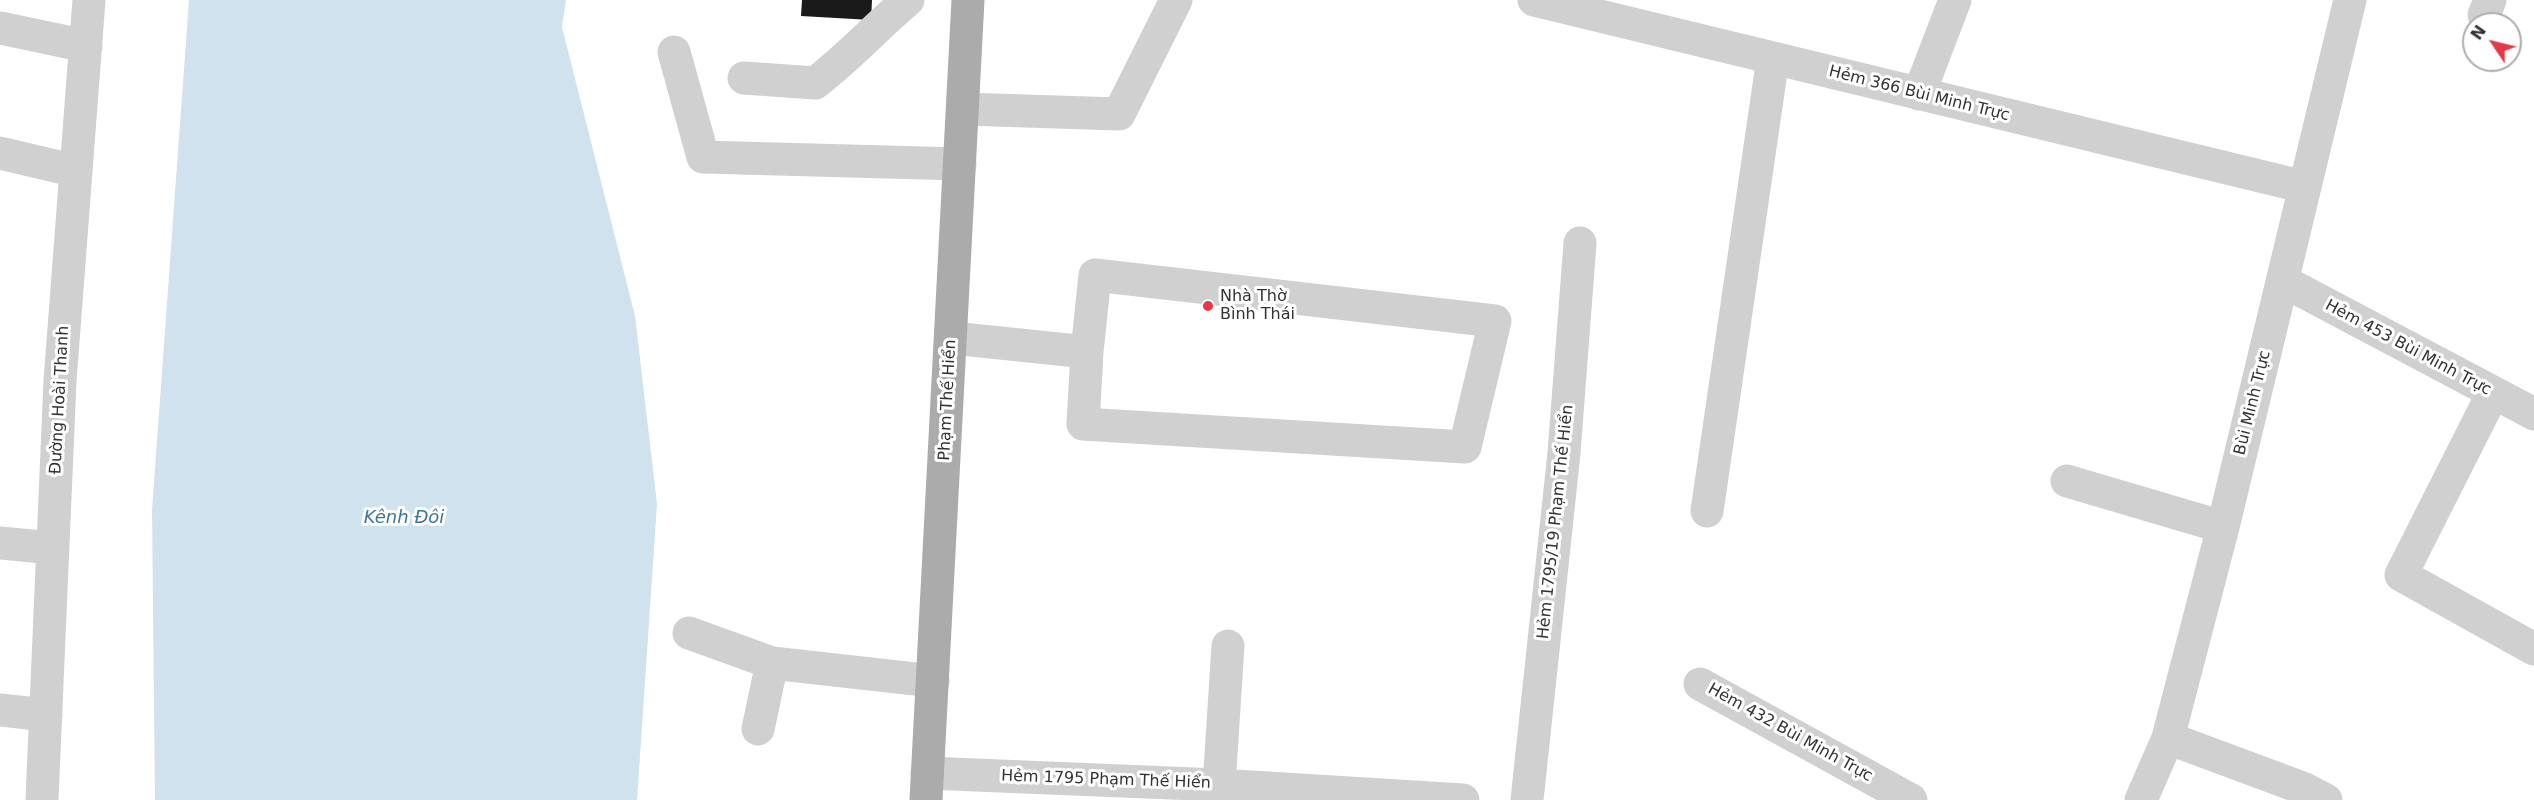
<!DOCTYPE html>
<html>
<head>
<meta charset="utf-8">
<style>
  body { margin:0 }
  #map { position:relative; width:2534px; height:800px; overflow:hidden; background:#fff; font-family:"DejaVu Sans",sans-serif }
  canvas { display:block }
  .north { position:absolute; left:2462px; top:12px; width:60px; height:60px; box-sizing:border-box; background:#fff; border:2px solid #adadad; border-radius:50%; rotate:305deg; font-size:16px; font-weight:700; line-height:24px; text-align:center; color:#333 }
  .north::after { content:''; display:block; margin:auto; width:21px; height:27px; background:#e63946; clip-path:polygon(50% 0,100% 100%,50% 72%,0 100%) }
</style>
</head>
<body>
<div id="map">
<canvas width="2534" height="800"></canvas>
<div class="north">N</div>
</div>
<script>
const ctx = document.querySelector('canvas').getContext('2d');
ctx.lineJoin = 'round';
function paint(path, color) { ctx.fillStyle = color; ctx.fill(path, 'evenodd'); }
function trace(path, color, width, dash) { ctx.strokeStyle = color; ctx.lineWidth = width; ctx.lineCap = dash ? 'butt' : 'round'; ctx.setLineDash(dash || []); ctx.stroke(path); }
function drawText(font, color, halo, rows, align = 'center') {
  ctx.font = font + ' "DejaVu Sans",sans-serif'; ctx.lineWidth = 6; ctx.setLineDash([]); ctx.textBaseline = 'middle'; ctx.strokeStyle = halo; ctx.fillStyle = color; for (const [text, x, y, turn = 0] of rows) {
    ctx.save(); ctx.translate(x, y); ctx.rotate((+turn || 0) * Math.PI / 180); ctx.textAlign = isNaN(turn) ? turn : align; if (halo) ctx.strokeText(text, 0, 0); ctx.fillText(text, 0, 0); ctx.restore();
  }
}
const water = new Path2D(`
  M189,0H566L562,27L635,316L657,504L637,800H155L152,510Z`);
const building = new Path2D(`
  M802,0H872L871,20L801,16Z`);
const minor = new Path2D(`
  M1534,0L2305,187
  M2484,15L2490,0
  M0,28L86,46
  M674,52L703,157L960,164
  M744,78L815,83C848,58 876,27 908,0
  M1919,94L1955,0
  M963,109L1119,114L1176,0
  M0,153L76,171
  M1095,275L1495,321L1465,447L1083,424L1087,352Z
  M2283,281L2534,414
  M952,338L1087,352
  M2493,393L2401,575L2534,649
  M2067,481L2223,527
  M1707,511L1773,58
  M0,543L53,548
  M689,633L772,663
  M1700,684L1911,800
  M0,710L46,715
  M758,729L772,663L933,681
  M2168,738L2305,789L2326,800
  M927,773L1219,785L1463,800
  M1219,785L1228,646
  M42,800L60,381L89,0
  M1527,800L1564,453L1580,243
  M2141,800L2168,738L2223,527L2350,0`);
const major = new Path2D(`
  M926,800L968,0`);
const markers = [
  [1208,306,6,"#e63946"]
];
const streetNames = [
  ["Hẻm 366 Bùi Minh Trực",1919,94,14],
  ["Hẻm 453 Bùi Minh Trực",2408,348,28],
  ["Đường Hoài Thanh",60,400,-87],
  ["Phạm Thế Hiển",948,400,-87],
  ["Bùi Minh Trực",2253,403,-76],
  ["Hẻm 1795/19 Phạm Thế Hiển",1556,522,-84],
  ["Hẻm 432 Bùi Minh Trực",1790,733,29],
  ["Hẻm 1795 Phạm Thế Hiển",1106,780,2]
];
const poiNames = [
  ["Nhà Thờ",1220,297],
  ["Bình Thái",1220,315]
];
const waterNames = [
  ["Kênh Đôi",404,518]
];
paint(water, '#cfe2ee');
paint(building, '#1a1a1a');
trace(minor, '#d0d0d0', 33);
trace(major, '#ababab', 33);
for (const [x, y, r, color] of markers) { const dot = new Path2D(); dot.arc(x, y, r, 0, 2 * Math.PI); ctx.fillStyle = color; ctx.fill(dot); trace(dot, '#fff', 2); }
drawText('16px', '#333', '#fff', streetNames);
drawText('16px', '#333', '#fff', poiNames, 'left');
drawText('italic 18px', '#3f7597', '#fff', waterNames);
</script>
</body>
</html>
